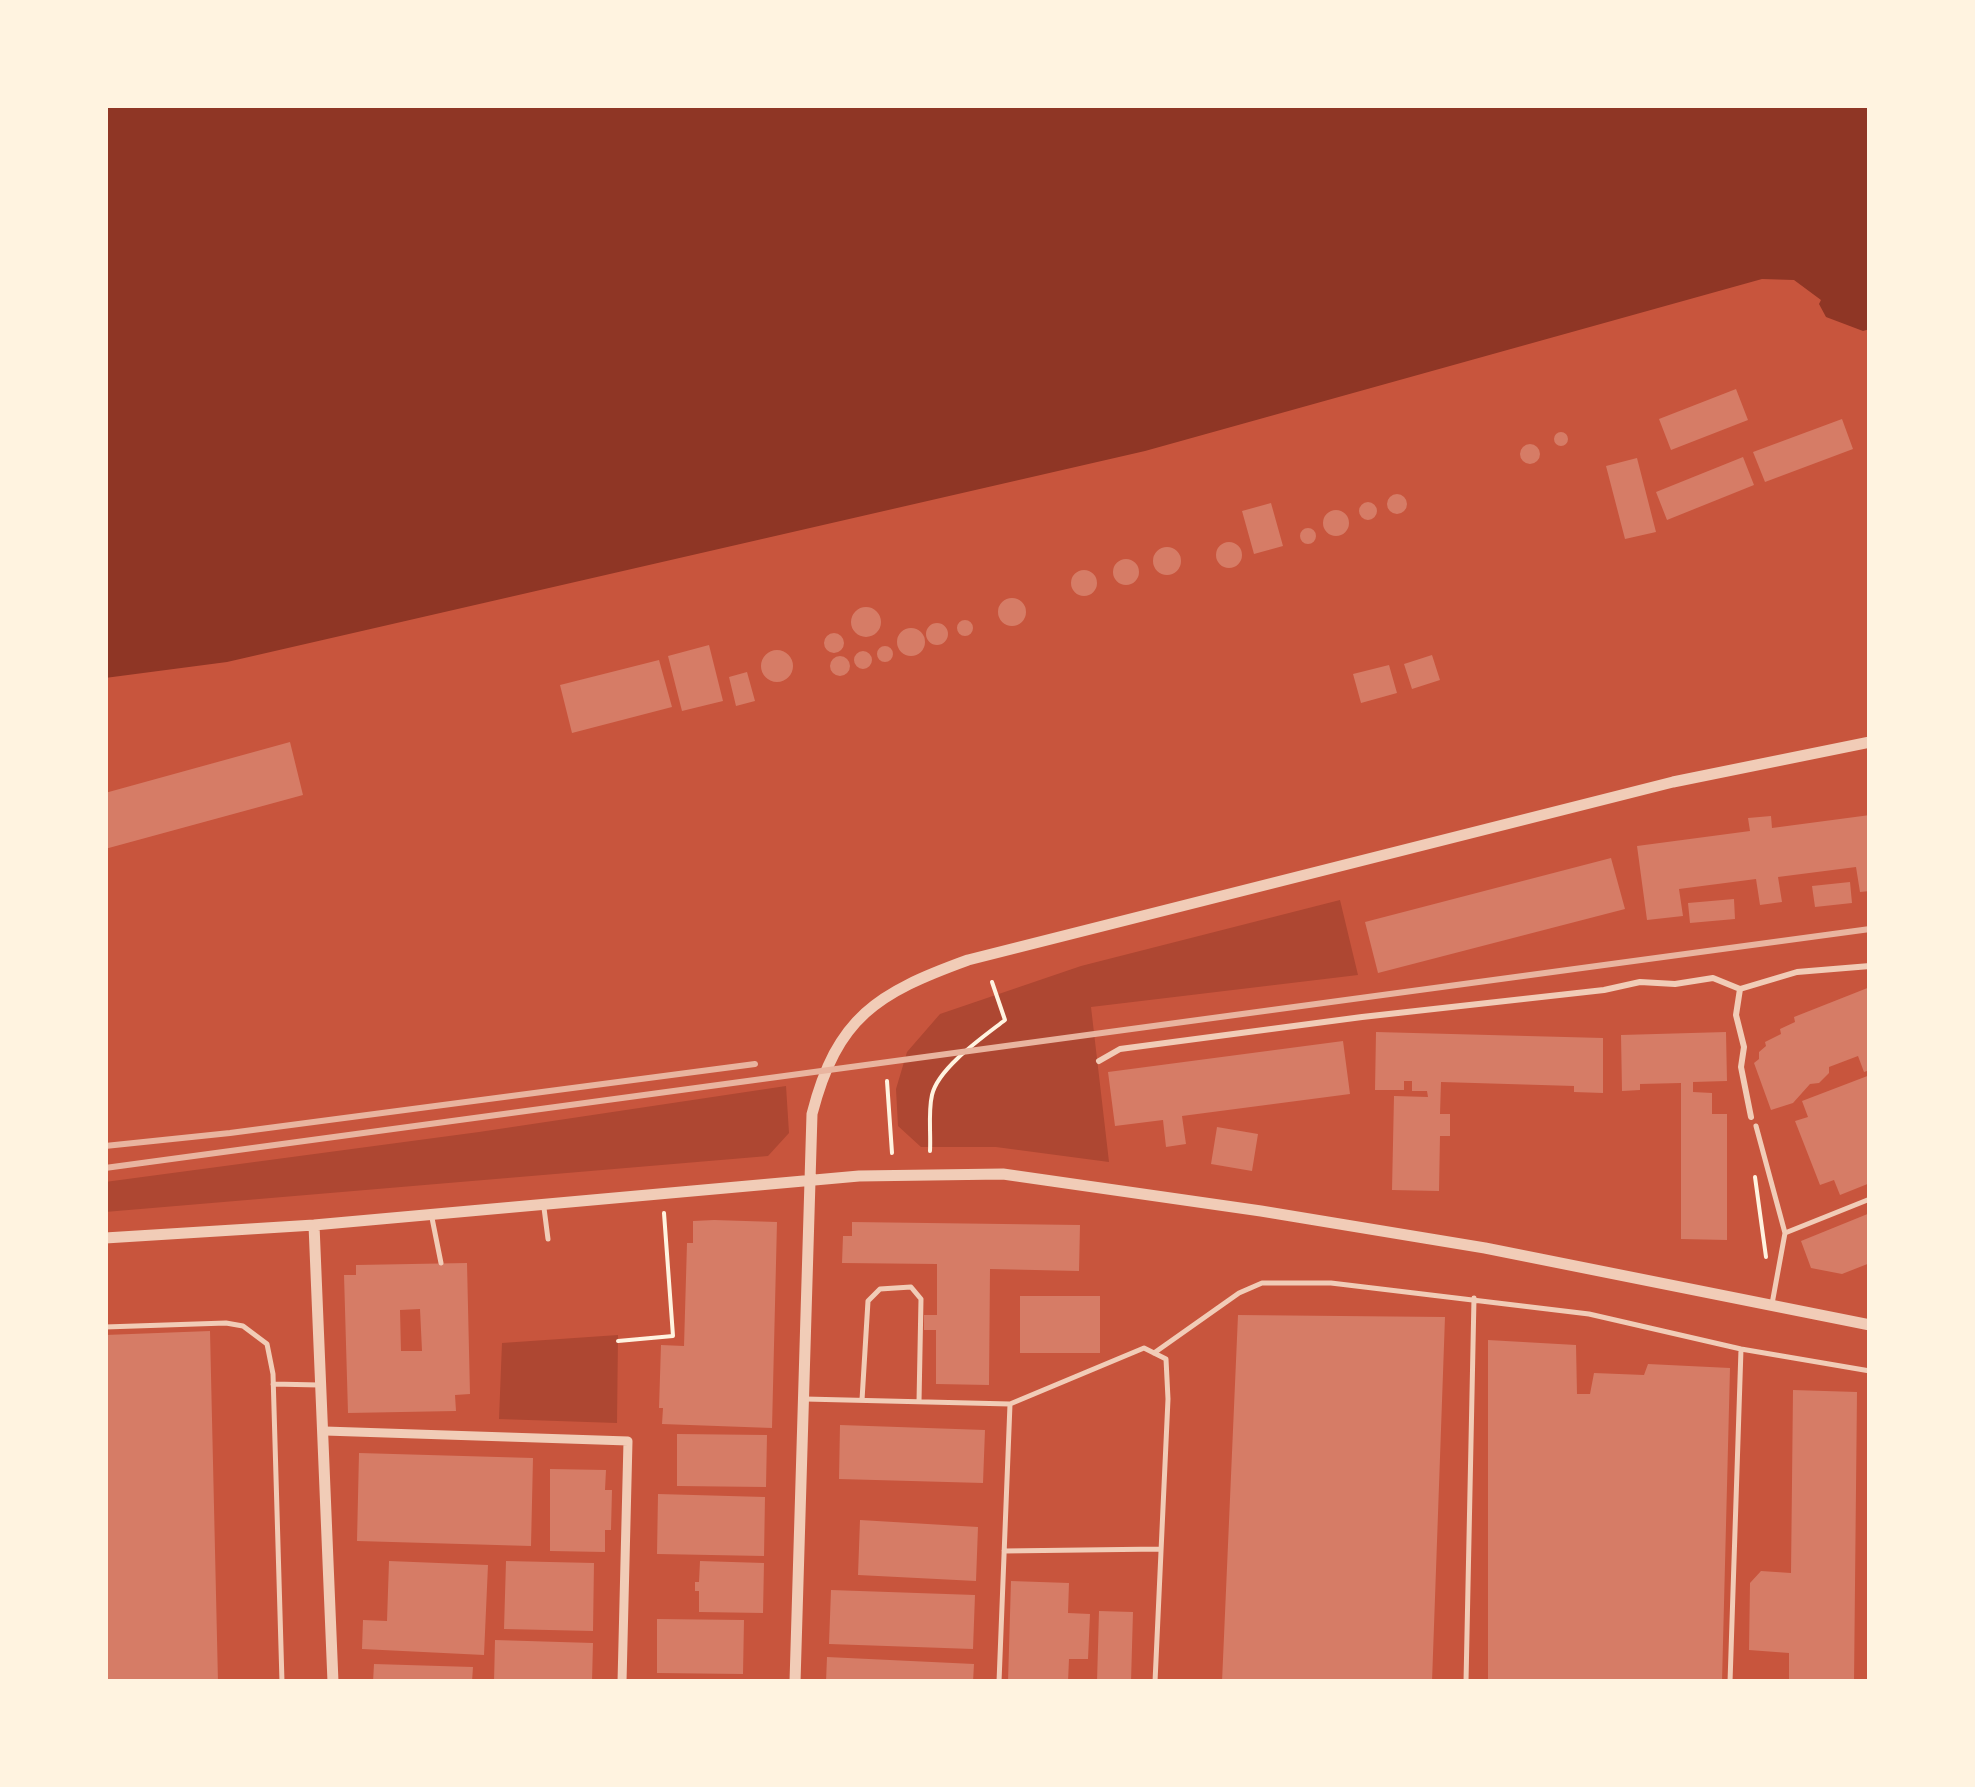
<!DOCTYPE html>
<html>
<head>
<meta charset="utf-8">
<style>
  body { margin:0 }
  #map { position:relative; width:1975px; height:1787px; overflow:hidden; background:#c8553d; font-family:Signika,sans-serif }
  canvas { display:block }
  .frame { position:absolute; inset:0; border:108px solid #fff3e0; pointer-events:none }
</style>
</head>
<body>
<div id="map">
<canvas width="1975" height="1787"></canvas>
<div class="frame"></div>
</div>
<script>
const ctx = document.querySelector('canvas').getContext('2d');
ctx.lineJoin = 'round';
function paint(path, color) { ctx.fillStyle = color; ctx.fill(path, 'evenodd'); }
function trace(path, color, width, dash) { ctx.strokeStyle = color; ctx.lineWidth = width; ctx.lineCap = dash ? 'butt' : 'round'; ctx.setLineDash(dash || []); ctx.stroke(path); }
const green = new Path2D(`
  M1340,900L1358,975L1091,1007L1109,1162L996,1147H921L898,1126L896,1089L907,1052L940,1014L1081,966Z
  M786,1086L789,1133L768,1156L105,1212V1182L479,1132Z
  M618,1335L617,1423L499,1419L502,1343Z`);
const water = new Path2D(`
  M105,105H1870V329L1863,331L1826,317L1819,304L1821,300L1794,280L1762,279L1145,451L227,662L105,678Z`);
const building = new Path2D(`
  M1736,389L1748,420L1671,450L1659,419Z
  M1842,419L1853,449L1765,482L1753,452Z
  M1554 439a7 7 0 1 1 14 0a7 7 0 1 1-14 0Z
  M1520 454a10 10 0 1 1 20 0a10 10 0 1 1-20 0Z
  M1743,457L1754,485L1667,520L1656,492Z
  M1637,458L1656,532L1625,539L1606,466Z
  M1387 504a10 10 0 1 1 20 0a10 10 0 1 1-20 0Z
  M1359 511a9 9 0 1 1 18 0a9 9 0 1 1-18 0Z
  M1271,503L1283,546L1254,554L1242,511Z
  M1323 523a13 13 0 1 1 26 0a13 13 0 1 1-26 0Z
  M1300 536a8 8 0 1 1 16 0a8 8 0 1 1-16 0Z
  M1216 555a13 13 0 1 1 26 0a13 13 0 1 1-26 0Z
  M1153 561a14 14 0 1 1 28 0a14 14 0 1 1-28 0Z
  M1113 572a13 13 0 1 1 26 0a13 13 0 1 1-26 0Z
  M1071 583a13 13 0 1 1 26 0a13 13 0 1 1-26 0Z
  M998 612a14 14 0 1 1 28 0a14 14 0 1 1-28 0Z
  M851 622a15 15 0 1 1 30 0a15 15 0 1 1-30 0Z
  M957 628a8 8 0 1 1 16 0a8 8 0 1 1-16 0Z
  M926 634a11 11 0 1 1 22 0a11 11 0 1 1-22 0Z
  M897 642a14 14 0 1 1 28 0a14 14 0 1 1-28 0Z
  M824 643a10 10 0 1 1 20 0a10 10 0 1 1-20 0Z
  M709,645L723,701L682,711L668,656Z
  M877 654a8 8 0 1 1 16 0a8 8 0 1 1-16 0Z
  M761 666a16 16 0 1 1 32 0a16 16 0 1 1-32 0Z
  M854 660a9 9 0 1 1 18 0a9 9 0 1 1-18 0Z
  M1432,655L1440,680L1412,689L1404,664Z
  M830 666a10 10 0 1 1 20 0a10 10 0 1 1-20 0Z
  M659,660L672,707L572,733L560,685Z
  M1389,665L1397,693L1361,703L1353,674Z
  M747,672L755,701L736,706L729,677Z
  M290,742L303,795L105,849V793Z
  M1870,815V891L1860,892L1856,867L1778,877L1782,902L1760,905L1756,879L1679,889L1683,916L1647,920L1637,846L1750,831L1748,818L1771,816L1772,828Z
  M1611,858L1625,909L1378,973L1365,922Z
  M1850,882L1852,903L1815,907L1812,886Z
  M1734,899L1735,919L1690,923L1688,903Z
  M1870,987V1070L1864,1072L1858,1056L1829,1067V1073L1819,1083L1810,1084L1793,1103L1771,1110L1754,1063L1759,1059V1052L1766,1046L1765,1042L1781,1034L1780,1029L1795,1022L1794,1017Z
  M1376,1032L1603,1038V1093L1574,1092V1086L1441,1082L1440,1114H1450V1136H1440L1439,1191L1392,1190L1394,1096L1428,1097L1427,1091H1412V1081H1404V1090H1375Z
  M1726,1032L1727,1081L1693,1082V1092L1712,1093V1114H1727V1240L1681,1239V1083L1640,1084V1090L1622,1091L1621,1035Z
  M1343,1041L1350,1094L1182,1116L1186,1144L1166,1147L1163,1120L1115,1126L1108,1072Z
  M1870,1075V1183L1840,1195L1834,1180L1820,1185L1795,1121L1808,1117L1802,1101Z
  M1217,1127L1258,1134L1252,1171L1211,1164Z
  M1870,1213V1263L1842,1274L1811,1268L1801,1241Z
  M714,1220L777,1222L772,1428L662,1424L663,1408H659L661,1345L684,1346L687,1243H693V1221Z
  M852,1222L1080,1225L1079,1271L990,1269L989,1385L936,1384V1330H924V1315H937V1264L842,1263L843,1236H852Z
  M467,1263L470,1394L455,1395L456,1411L348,1413L344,1275H356V1265ZM420,1309L422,1351H401L400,1310Z
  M1020,1296H1100V1353H1020Z
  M1238,1315L1445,1317L1432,1682H1222Z
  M210,1331L218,1682H105V1335Z
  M1488,1340L1576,1345L1577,1394H1590L1594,1373L1644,1375L1648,1364L1730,1368L1722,1682H1488Z
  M1793,1390L1857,1392L1854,1682H1789V1653L1749,1650L1750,1583L1761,1571L1791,1573Z
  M840,1425L985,1430L983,1483L839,1479Z
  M677,1434L767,1435L766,1487L677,1486Z
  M359,1453L533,1458L531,1546L357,1541Z
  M550,1469L606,1470L605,1490H612L611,1530H605V1552L550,1551Z
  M658,1494L765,1497L764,1556L657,1554Z
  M860,1520L978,1527L976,1581L858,1575Z
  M389,1561L488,1565L484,1655L362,1649L363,1620L387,1621Z
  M506,1561L594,1563L593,1631L504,1629Z
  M700,1561L764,1563L763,1613L699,1612V1591H695V1582H699Z
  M1011,1581L1069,1583L1068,1613L1090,1614L1088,1659H1069L1068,1682H1008Z
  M831,1590L975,1595L973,1649L829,1644Z
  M1099,1611L1133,1612L1131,1682H1097Z
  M657,1619L744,1620L743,1674L657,1673Z
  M495,1640L593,1643L592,1682H494Z
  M827,1657L974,1664L973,1682H826Z
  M374,1664L473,1667L472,1682H373Z`);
const path = new Path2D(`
  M887,1081L892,1153
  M930,1151C931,1133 928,1112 932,1095C938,1068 983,1037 1005,1020L992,982
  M1755,1177L1766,1257
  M618,1341L673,1336L664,1213`);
const service = new Path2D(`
  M1756,1126L1785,1233L1772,1304
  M544,1208L548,1239
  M432,1218L441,1263
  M1785,1233L1870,1199
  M105,1327L226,1323L243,1326L267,1344L273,1374L282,1682
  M1154,1353L1239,1293L1262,1283H1331L1589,1314L1741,1349L1870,1371
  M273,1384L319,1385
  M805,1399L1010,1404L1144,1348L1166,1359L1168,1399L1155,1682
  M862,1400L868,1301L880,1289L911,1287L921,1299L919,1402
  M1004,1551L1161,1549
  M999,1682L1010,1404
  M1466,1682L1474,1298
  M1730,1682L1741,1349`);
const pedestrian = new Path2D(`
  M1740,989L1736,1015L1744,1047L1741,1067L1751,1117
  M1099,1061L1120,1049L1362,1017L1604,990L1640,982L1675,984L1713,978L1740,989L1797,972L1870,966`);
const minor = new Path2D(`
  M325,1431L628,1441L622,1682`);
const tertiary = new Path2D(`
  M314,1225L333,1682
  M105,1238L314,1225L859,1176L1003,1174L1261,1211L1485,1248L1870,1325
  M795,1682L812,1114C837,1017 877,993 968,960L1673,782L1870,742`);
const rail = new Path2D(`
  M105,1146L230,1133L755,1064
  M105,1168L1870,929`);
paint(green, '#ae4732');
paint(water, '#8f3625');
paint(building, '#d67c66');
trace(path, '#fff3e0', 4);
trace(service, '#f1ccb7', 5);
trace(pedestrian, '#f1ccb7', 6);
trace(minor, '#f1ccb7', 9);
trace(tertiary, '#f1ccb7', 11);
trace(rail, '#e9b49f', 6);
</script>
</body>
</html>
